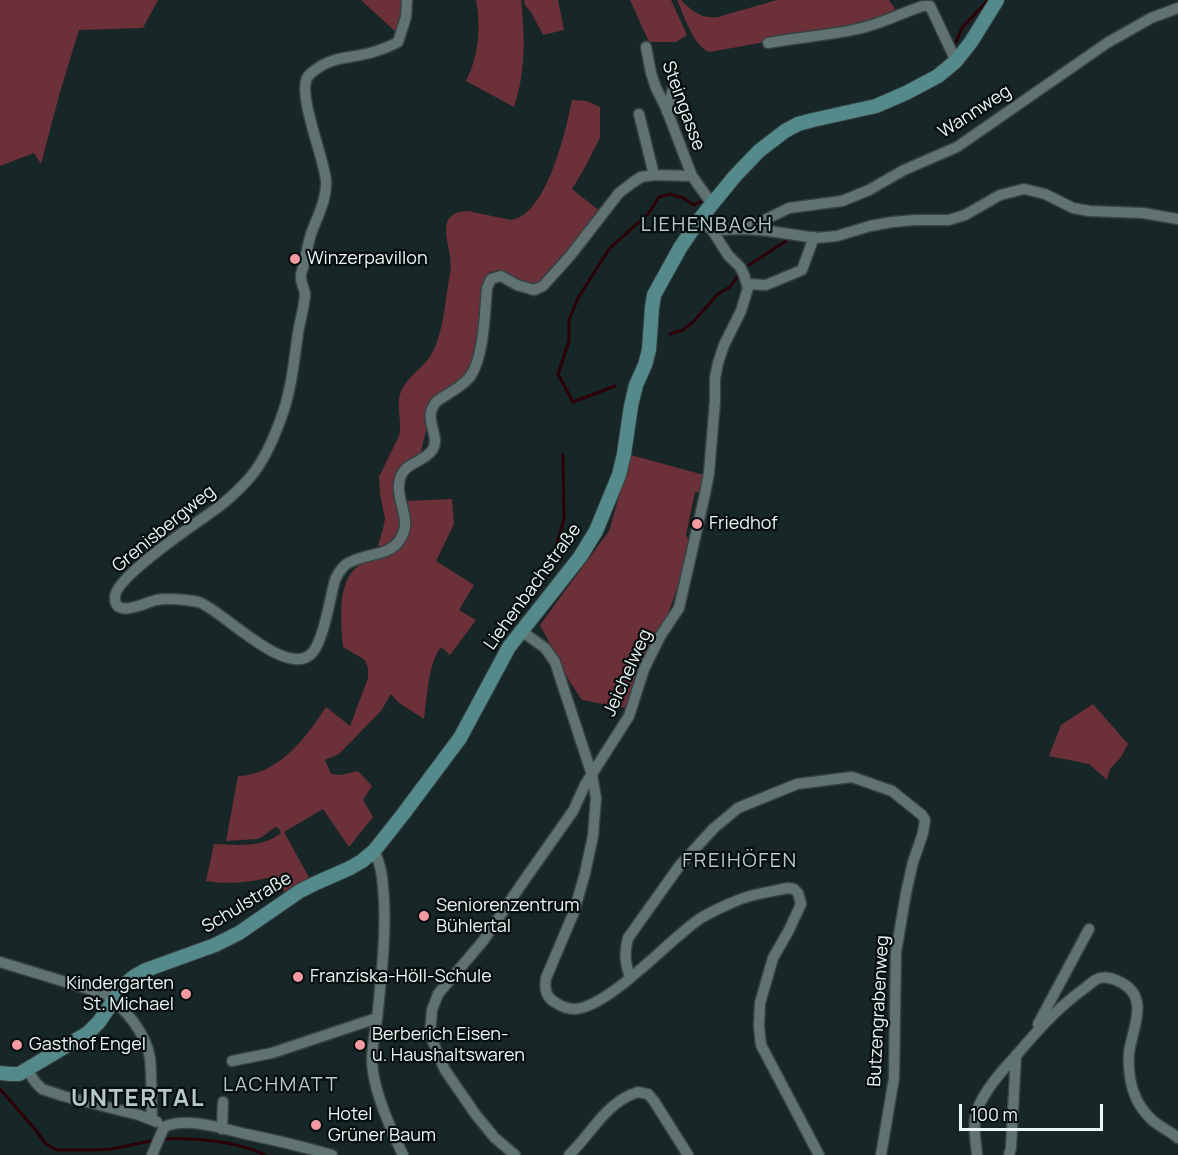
<!DOCTYPE html>
<html>
<head>
<meta charset="utf-8">
<style>
  body { margin:0 }
  #map { position:relative; width:1178px; height:1155px; overflow:hidden; background:#172626; font-family:Manrope,sans-serif }
  canvas { display:block }
  .scale { position:absolute; left:959px; top:1104px; width:144px; height:27px; box-sizing:border-box; border:3px solid #eef7f7; border-top:0; padding-left:8px; font-size:18px; line-height:21px; white-space:nowrap; color:#eef7f7; -webkit-text-stroke:4px #070e0e; paint-order:stroke }
</style>
</head>
<body>
<div id="map">
<canvas width="1178" height="1155"></canvas>
<div class="scale">100 m</div>
</div>
<script>
const ctx = document.querySelector('canvas').getContext('2d');
ctx.lineJoin = 'round';
function paint(path, color) { ctx.fillStyle = color; ctx.fill(path, 'evenodd'); }
function trace(path, color, width, dash) { ctx.strokeStyle = color; ctx.lineWidth = width; ctx.lineCap = dash ? 'butt' : 'round'; ctx.setLineDash(dash || []); ctx.stroke(path); }
function drawText(font, color, halo, rows, align = 'center') {
  ctx.font = font + ' Manrope,sans-serif'; ctx.lineWidth = 4.5; ctx.setLineDash([]); ctx.textBaseline = 'middle'; ctx.strokeStyle = halo; ctx.fillStyle = color; for (const [text, x, y, turn = 0] of rows) {
    ctx.save(); ctx.translate(x, y); ctx.rotate((+turn || 0) * Math.PI / 180); ctx.textAlign = isNaN(turn) ? turn : align; if (halo) ctx.strokeText(text, 0, 0); ctx.fillText(text, 0, 0); ctx.restore();
  }
}
const green = new Path2D(`
  M0,0H158L143,28L79,30L60,92L41,164L34,153L0,166Z
  M361,0H404L397,33Z
  M476,0H521C525,36 526,72 514,107L466,81C479,56 481,27 476,0Z
  M524,0H558L564,30L543,35L531,12L525,5Z
  M630,0H671L687,35L676,42H649Z
  M677,0H681C692,11 701,19 718,17L777,0H889L897,12L869,23L710,52C694,48 684,15 677,0Z
  M572,100L587,101L600,107V138L584,169L572,189L601,212L541,282L532,287L521,284L499,270L490,272L488,275L478,349L464,379L434,399L420,455L404,466L403,518L397,540L383,549L378,545L383,529L385,519L380,494L379,477L399,436C403,421 395,406 401,391C408,376 423,368 431,355C443,335 445,303 449,279C451,271 451,264 450,256C447,236 437,212 468,211L511,220C547,215 566,130 572,100Z
  M631,455L704,475L702,492H695L686,535L689,540L679,583L666,620L643,658L625,708L582,700L570,682L540,625L609,531Z
  M452,499L454,524L436,561L474,585L459,610L476,620L450,655L441,647C428,664 427,698 424,719L399,703L391,694L381,711L339,754L325,760L331,774L341,775L358,771L372,786L363,800L373,817L349,847L323,809L284,832L311,881L286,896L277,876C251,882 232,885 206,881L214,844C236,845 263,848 281,833L279,829L276,827C269,830 265,837 257,839L226,841L238,776C278,775 306,738 326,707L350,726L368,678V668L365,660L343,647C341,621 335,575 365,562C379,555 390,557 402,545L405,501Z
  M1093,704L1128,744L1121,757L1110,769L1107,780L1089,764L1049,756L1061,725Z`);
const stream = new Path2D(`
  M956,42L962,28L988,0
  M749,265L786,241
  M670,334L683,330L693,322L718,294L730,287L737,277
  M615,386L573,402L558,374L569,341V320L578,298L609,249L648,214L659,197L670,194L683,198L694,205L703,200
  M553,555L564,520L563,455
  M0,1089L34,1128L46,1144L57,1150H93L112,1149L155,1140
  M161,1139C192,1137 237,1141 265,1155`);
const street = new Path2D(`
  M407,0L406,17L398,42C389,47 380,50 370,53C350,58 330,57 314,71C312,72 308,76 307,78C298,97 324,157 326,181C327,200 317,217 311,234C308,244 306,254 304,264C303,268 300,274 301,278C301,283 304,288 305,293C305,304 300,321 298,333C294,362 291,393 280,421C273,440 265,459 252,475C243,486 231,497 220,506C201,520 115,576 115,597C114,619 145,603 156,600C166,598 176,599 186,600C191,601 197,601 201,603C225,613 289,681 313,652C324,638 330,598 335,580C337,575 341,569 345,565C363,552 390,558 401,538C412,519 397,503 399,484C401,461 424,464 433,449C441,434 421,419 437,401C447,394 460,388 468,379C484,362 485,311 487,288L491,279L501,276L517,285L534,290L543,286L570,256L619,193L632,183L641,177L654,175L692,176
  M768,43C798,37 828,36 857,29C879,25 901,13 923,6H930L956,61
  M646,47L651,73L656,88L666,108L692,176L712,204
  M667,112L674,85L673,77
  M639,114L654,175
  M746,229L789,208L842,201L869,190L904,170L957,147L1107,43L1151,18L1178,8
  M712,230L746,229L769,231L816,238L837,236L870,226L892,222L915,220H949L965,215L1000,195L1024,189L1045,194L1073,208L1089,211L1143,213L1178,219
  M748,284L766,285L802,270L814,237
  M520,630L545,648L555,662L592,775L596,798L593,836L585,873L574,912L546,978C544,990 546,998 558,1004C562,1007 570,1009 575,1009C610,1007 670,938 701,918C711,912 736,900 747,897C760,893 774,891 788,888L794,889L798,893L801,904L789,930L773,958L760,1003L759,1027L761,1045L819,1155
  M374,851C382,866 383,883 384,900C386,939 381,979 377,1019C375,1032 372,1046 372,1060C372,1086 391,1130 403,1155
  M0,962L105,994C125,1008 146,1033 150,1058C152,1078 151,1099 152,1119
  M630,977C625,963 624,953 628,938L680,865L714,828L738,808L797,784L852,777L892,791L922,815L925,820L923,833L913,862L906,893L896,952L894,1078L881,1155
  M1038,1024L1089,929
  M232,1061L272,1053L377,1018
  M27,1070L36,1083L42,1089L63,1096L139,1115L157,1122
  M164,1127C186,1116 224,1129 246,1134C275,1140 304,1147 332,1155
  M222,1129L223,1102
  M152,1155L164,1127
  M515,1155L495,1138L476,1115L445,1070L439,1057L430,1034L432,1010L438,994L483,941L523,882L573,811L585,785L629,716L644,669L661,635L679,608L705,494L709,473L715,401V378L718,363L724,345L741,311L748,288L744,275L740,267L728,255L712,230L699,220
  M569,1155C592,1133 606,1102 638,1092L648,1094L654,1101L688,1155
  M977,1155C976,1141 972,1124 977,1110C985,1090 1000,1073 1014,1058C1036,1032 1057,1008 1085,988C1089,985 1095,979 1100,978C1107,976 1117,980 1122,983C1150,998 1132,1029 1129,1053C1128,1067 1130,1085 1136,1098C1139,1105 1146,1114 1152,1120C1160,1127 1170,1131 1178,1138
  M1009,1155L1011,1148L1016,1055`);
const secondary = new Path2D(`
  M0,1073L11,1074H19L88,1033L99,1022L124,985L135,976L146,970L215,945L239,933L300,891L316,883L350,868L362,861L374,851L404,813L460,738L509,647L580,557L596,531L619,475L624,454L631,406L636,385L645,365L649,350L652,308L654,295L680,248L699,220L735,176L759,151L785,131L798,124L813,120L876,106L906,93L938,76L956,61L971,42L997,0`);
const markers = [
  [295,259,6,"#f49aa3"],
  [697,524,6,"#f49aa3"],
  [424,916,6,"#f49aa3"],
  [298,977,6,"#f49aa3"],
  [186,994,6,"#f49aa3"],
  [17,1045,6,"#f49aa3"],
  [360,1045,6,"#f49aa3"],
  [316,1125,6,"#f49aa3"]
];
const streetNames = [
  ["Steingasse",683,106,70],
  ["Wannweg",975,112,-33],
  ["Grenisbergweg",164,529,-39],
  ["Liehenbachstraße",533,587,-54],
  ["Jeichelweg",628,673,-66],
  ["Schulstraße",247,903,-31],
  ["Butzengrabenweg",879,1011,-87]
];
const poiNames = [
  ["Winzerpavillon",307,259],
  ["Friedhof",709,524],
  ["Seniorenzentrum",436,906],
  ["Bühlertal",436,927],
  ["Franziska-Höll-Schule",310,977],
  ["Kindergarten",174,984,"right"],
  ["St. Michael",174,1005,"right"],
  ["Berberich Eisen-",372,1035],
  ["u. Haushaltswaren",372,1056],
  ["Gasthof Engel",29,1045],
  ["Hotel",328,1115],
  ["Grüner Baum",328,1136]
];
const neighbourhoodNames = [
  ["LIEHENBACH",707,225],
  ["FREIHÖFEN",740,861],
  ["LACHMATT",281,1085]
];
const districtNames = [
  ["UNTERTAL",138,1099]
];
paint(green, '#6c3038');
trace(stream, '#2b0006', 3);
trace(street, '#374242', 13);
trace(secondary, '#374242', 16);
trace(street, '#617272', 10);
trace(secondary, '#548a8c', 14);
for (const [x, y, r, color] of markers) { const dot = new Path2D(); dot.arc(x, y, r, 0, 2 * Math.PI); ctx.fillStyle = color; ctx.fill(dot); trace(dot, '#070e0e', 2); }
drawText('18px', '#eef7f7', '#070e0e', streetNames);
drawText('18px', '#eef7f7', '#070e0e', poiNames, 'left');
ctx.letterSpacing = '1.5px';
drawText('20px', '#b7c9ca', '#070e0e', neighbourhoodNames);
ctx.letterSpacing = '0px';
ctx.letterSpacing = '1.5px';
drawText('bold 24px', '#b7c9ca', '#070e0e', districtNames);
ctx.letterSpacing = '0px';
</script>
</body>
</html>
